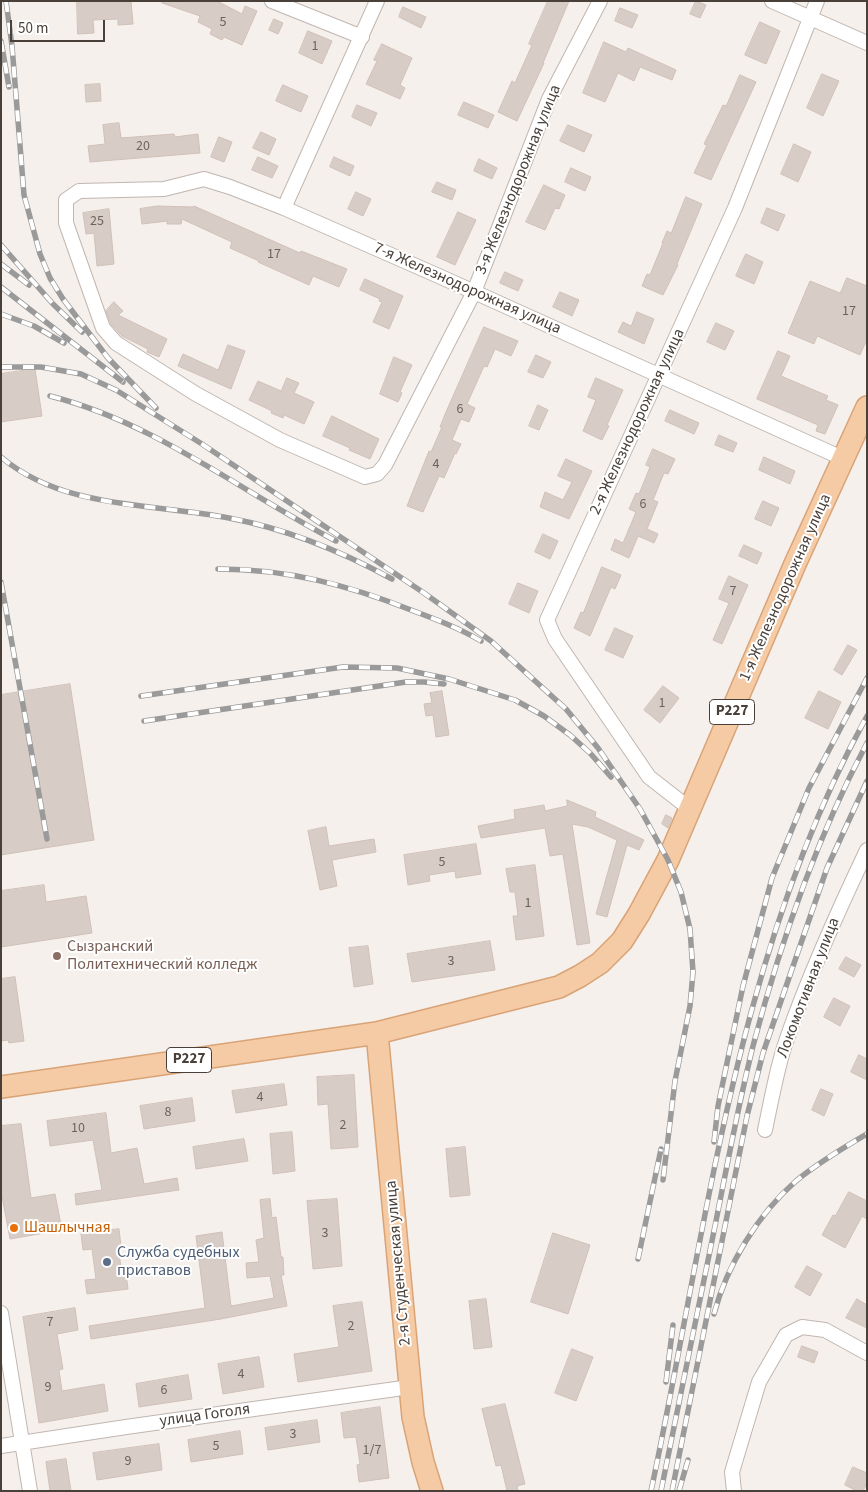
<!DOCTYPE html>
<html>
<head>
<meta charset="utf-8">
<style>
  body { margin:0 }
  #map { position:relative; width:868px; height:1492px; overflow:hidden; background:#f5f0ec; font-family:"Source Sans 3",sans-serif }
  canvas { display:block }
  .frame { position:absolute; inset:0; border:2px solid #49403a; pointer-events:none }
  .scale { position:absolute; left:10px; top:20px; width:95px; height:22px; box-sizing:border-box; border:2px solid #49403a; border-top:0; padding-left:6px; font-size:15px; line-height:18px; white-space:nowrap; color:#49403a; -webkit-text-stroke:4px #fff; paint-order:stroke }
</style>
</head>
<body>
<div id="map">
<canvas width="868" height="1492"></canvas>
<div class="frame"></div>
<div class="scale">50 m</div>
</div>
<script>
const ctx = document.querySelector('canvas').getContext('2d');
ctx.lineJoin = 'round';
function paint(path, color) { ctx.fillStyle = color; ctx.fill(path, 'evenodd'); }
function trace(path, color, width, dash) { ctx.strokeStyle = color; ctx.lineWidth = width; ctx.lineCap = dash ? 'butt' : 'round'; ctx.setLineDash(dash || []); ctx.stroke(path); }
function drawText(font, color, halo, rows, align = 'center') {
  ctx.font = font + ' "Source Sans 3",sans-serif'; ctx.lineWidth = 4; ctx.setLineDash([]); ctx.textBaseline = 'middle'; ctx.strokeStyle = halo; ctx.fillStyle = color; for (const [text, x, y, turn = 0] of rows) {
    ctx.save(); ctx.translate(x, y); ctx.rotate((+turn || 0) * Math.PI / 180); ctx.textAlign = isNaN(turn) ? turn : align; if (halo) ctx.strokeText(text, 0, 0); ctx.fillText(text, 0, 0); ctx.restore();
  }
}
const building = new Path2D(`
  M77,1H131L133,24L118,25V19L93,20L94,33L78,34Z
  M163,1H217L242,14L245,6L257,11L242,45L224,37L222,40L210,34L212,29L198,22L200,16L162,3Z
  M548,1H569L543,63H544L517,121L498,112L512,81L515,83L532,45L529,44Z
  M696,1L706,5L700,18L690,14Z
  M403,7L426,17L421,28L399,17Z
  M620,8L638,15L632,28L615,21Z
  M274,19L283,23L278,34L269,30Z
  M760,22L780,31L766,64L745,55Z
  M308,31L332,41L322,64L299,53Z
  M604,42L626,52L628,48L676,70L672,80L640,67L634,81L618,73L605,102L583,93Z
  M382,44L412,58L400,85L405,88L400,99L366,84L377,61L374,60Z
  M822,74L839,81L823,116L807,108Z
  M740,75L756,82L711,180L694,173L707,145L704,144L710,132L723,105L726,106Z
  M100,84L101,101L86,102L85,85Z
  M283,85L308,96L301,112L276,101Z
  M464,102L494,115L488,128L458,115Z
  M357,105L377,113L371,126L352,117Z
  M119,123L121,138L174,134L175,137L198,134L200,153L90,162L88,146L105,144L103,125Z
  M568,125L592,135L584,152L560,141Z
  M261,132L276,139L269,155L253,148Z
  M219,137L232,142L224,162L211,157Z
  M794,144L811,152L798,182L781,174Z
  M258,157L278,166L272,178L252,170Z
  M334,157L354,166L350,176L330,167Z
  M479,159L497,168L492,179L474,171Z
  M571,168L591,177L585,191L565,182Z
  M437,182L456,190L452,200L432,192Z
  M544,185L565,195L559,209L555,208L545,230L526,222Z
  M356,192L371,199L363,216L348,209Z
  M686,197L702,204L677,264L678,265L663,295L642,286L647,274L650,275L663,243H662L667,231L671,233Z
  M157,206L193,207L194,206L300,253L301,251L347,269L339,287L313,276L309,285L258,262L259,261L230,248L232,242L182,219L181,224H167V221L142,224L140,209Z
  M767,208L785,215L778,231L761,223Z
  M109,209L114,264L97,266L94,233L86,234L83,213Z
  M458,212L476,220L455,265L437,257Z
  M746,254L763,262L754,284L736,276Z
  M505,272L523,280L518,291L500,283Z
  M847,278L867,286V339L860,355L817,336L814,344L788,333L810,281L840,293Z
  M365,279L403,296L389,329L373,322L382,302L379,301L380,299L360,290Z
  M560,292L579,300L572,316L553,307Z
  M114,302L123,311L118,315L167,339L159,357L147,352L148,349L122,336L111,324L106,311Z
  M637,312L654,319L644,344L618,332L623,322L631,326Z
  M716,323L734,331L725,350L707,342Z
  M484,327L518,341L511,356L495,349L487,367L484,366L467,404L475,408L469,422L461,419L452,440L461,444L456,454L455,453L444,478L439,476L423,512L407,506L429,451L431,452L442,427H440L446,412Z
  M228,345L245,351L231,389L178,366L183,354L218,370Z
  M778,351L790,356L781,376L828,396L826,400L838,405L825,434L816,431L818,425L757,399Z
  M536,355L551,362L543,378L528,372Z
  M394,357L412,365L400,392L402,393L398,402L380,394Z
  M35,369L42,416L1,422V374Z
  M287,378L299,383L294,393L314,402L304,424L284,415L283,418L271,413L272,411L249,400L258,381L281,391Z
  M596,378L623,390L607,425L609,426L602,440L583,431L596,400L588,397Z
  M538,405L548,410L539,430L529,426Z
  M670,410L699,423L694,434L665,421Z
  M332,416L379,439L370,459L349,450L350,448L323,436Z
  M719,435L737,443L733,452L715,445Z
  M653,449L675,459L668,474L664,473L653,500L658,502L647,529L658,534L654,543L638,536L629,558L611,550L615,539L623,543L636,512L629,509L636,493L639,494L650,467L646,465Z
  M764,457L795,471L790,484L759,470Z
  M566,459L592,471L569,519L540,507L545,492L563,500L572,482L558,476Z
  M763,501L779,508L771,526L755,519Z
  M543,534L558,541L550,559L535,552Z
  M744,545L762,553L757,564L739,556Z
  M602,567L621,575L615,589L611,587L590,636L574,628L581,612L583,613Z
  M729,576L748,585L722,644L713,640L729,603L719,599Z
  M518,583L538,591L529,613L509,604Z
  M615,628L633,636L623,658L605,650Z
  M848,645L857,650L842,675L834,670Z
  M70,684L94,840L1,855V695Z
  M663,686L679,698L660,723L644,710Z
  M442,691L449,735L436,737L433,715L426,716L424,704L432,703L430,693Z
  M819,691L841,702L828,729L805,718Z
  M567,800L596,812L595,817L644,840L639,850L627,845L607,917L596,914L617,840L588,827L572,824L590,943L577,945L563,854L550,856L545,828L481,838L478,826L515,819L514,810L544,805L545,811L567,806Z
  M666,815L672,818L668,828L662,824Z
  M326,827L329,846L374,839L376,852L332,860L337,886L320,890L308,831Z
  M476,844L481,874L456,878L455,871L429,875L430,881L408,885L404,855Z
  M535,865L544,936L516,940L513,916H518L515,892H510L506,869Z
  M44,885L46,902L86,896L92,933L1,947V891Z
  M490,941L495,970L412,982L407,954Z
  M368,946L373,984L354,987L349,948Z
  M846,957L861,965L854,977L839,969Z
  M15,977L24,1041L9,1043L8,1040L1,1041V979Z
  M834,998L850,1006L840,1026L824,1017Z
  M859,1055L867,1059V1080L851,1072Z
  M354,1075L358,1147L331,1149L328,1104L318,1105L317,1077Z
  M284,1084L287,1105L236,1113L232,1091Z
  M821,1089L833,1094L824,1116L812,1110Z
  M192,1098L195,1121L144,1129L140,1106Z
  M106,1113L111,1153L137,1148L144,1184L177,1178L179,1190L76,1205L75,1194L102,1190L93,1140L50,1146L47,1121Z
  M21,1124L31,1198L55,1194L62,1230L10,1239L1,1191V1126Z
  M292,1132L295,1171L273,1174L270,1134Z
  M244,1139L248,1161L196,1169L193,1147Z
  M465,1147L470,1195L450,1197L446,1149Z
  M849,1192L867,1201V1219L862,1216L845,1248L822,1235L833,1215L835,1216Z
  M270,1199L272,1218L276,1217L281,1257H283L284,1275H281L287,1306L221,1319L91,1339L89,1326L205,1308L196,1236L222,1232L231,1306L274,1298L270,1276L247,1278L246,1263L259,1262L256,1240L264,1238L260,1200Z
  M337,1199L342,1266L313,1269L307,1201Z
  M119,1229L121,1246L118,1247L122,1274H126L128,1289L87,1294L85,1280L96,1279L92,1249L83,1250L81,1234Z
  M553,1233L590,1245L568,1314L531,1302Z
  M807,1266L822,1274L810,1296L795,1287Z
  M486,1299L492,1347L474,1349L469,1301Z
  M857,1299L867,1305V1328L846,1318Z
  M362,1302L372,1371L298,1382L294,1354L339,1347L333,1306Z
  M75,1308L78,1330L57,1334L63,1369L59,1370L62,1391L104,1384L108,1411L39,1423L23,1317Z
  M802,1346L818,1352L814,1363L798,1357Z
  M572,1349L593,1357L576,1401L555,1393Z
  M259,1357L264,1387L223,1394L218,1364Z
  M188,1375L192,1399L139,1407L136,1384Z
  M505,1404L525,1484L517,1486L518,1491H507L501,1465L496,1466L482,1409Z
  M380,1407L389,1478L359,1482L357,1465L360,1464L356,1437L344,1438L341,1413Z
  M317,1420L320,1442L268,1450L265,1428Z
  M240,1431L243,1454L191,1462L188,1440Z
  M159,1444L162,1470L97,1480L93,1453Z
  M66,1459L71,1491H50L46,1462Z
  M853,1467L867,1473V1483L863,1491H857L845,1485Z`);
const minor = new Path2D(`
  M272,1L362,37
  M600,1L549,99L474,292L385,465L377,474L365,477L280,440L196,394L116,343L103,328L66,223V200L79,191L164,189L204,179L230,187L284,208L441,277L842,458
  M772,1L867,43
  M284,208L377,1
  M690,809L649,777L555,639L547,620L735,208L817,1
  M765,1130C772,1097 778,1062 790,1030C812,968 839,909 867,850
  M1,1313L30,1491
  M1,1446L126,1427L410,1387
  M734,1491L732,1472L759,1382L786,1335L802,1327L825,1330L867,1353`);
const primary = new Path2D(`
  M377,1033L413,1417L423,1462L432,1491
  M1,1087L377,1033L559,987L580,976L600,963L622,941L639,914L668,860L795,564L867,407`);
const rail = new Path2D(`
  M6,1L12,46L24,195L40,254L50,278L63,299L108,358L156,408
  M1,41L9,87
  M1,245L53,304L82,332
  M1,264L29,285
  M1,287L123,382
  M1,314L34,326L64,343
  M1,367H41L81,374L116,390L202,444L424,593L491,641L566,709L598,748L640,809L668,860L681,892L690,929L693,972L690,1006L675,1081L663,1180
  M50,396C154,422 242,492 336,541
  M1,457C64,510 154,503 229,518C287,529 341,551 392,579
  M218,569C287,569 348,585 411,610C435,619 459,628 481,641
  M1,582L47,839
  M141,696L343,667L397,668L449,679L515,700L544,716L570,735L590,753L611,777
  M144,721L406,682H424L444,684
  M714,1142L718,1106L743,986L772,878L809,788L867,678
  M638,1259L661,1149
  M714,1314C727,1265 758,1214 796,1181C818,1163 843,1148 867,1134
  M666,1382L673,1325
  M651,1491C707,1229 735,954 867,716
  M661,1491C679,1402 697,1314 715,1226C727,1166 738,1106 753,1046C780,944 817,837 867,743
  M672,1491L747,1116L763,1053L827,868L867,781
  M679,1491L688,1460`);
const markers = [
  [57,956,5,"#8d6e63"],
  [14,1228,5,"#e8710a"],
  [107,1262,5,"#5c6f8a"]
];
const numberNames = [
  ["5",223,23],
  ["1",315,47],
  ["20",143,147],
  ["25",97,222],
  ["17",274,255],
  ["17",849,312],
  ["6",460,410],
  ["4",436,465],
  ["6",643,505],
  ["7",733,592],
  ["1",662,704],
  ["5",442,863],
  ["1",528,904],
  ["3",451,962],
  ["4",260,1098],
  ["8",168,1113],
  ["2",343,1126],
  ["10",78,1129],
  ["3",325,1234],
  ["7",50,1323],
  ["2",351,1327],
  ["4",241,1375],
  ["9",48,1388],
  ["6",164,1391],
  ["3",293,1435],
  ["5",216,1447],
  ["1/7",372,1451],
  ["9",128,1462]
];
const shields = [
  [732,712,45],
  [189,1060,45]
];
const shieldNames = [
  ["Р227",732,712],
  ["Р227",189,1060]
];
const streetNames = [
  ["3-я Железнодорожная улица",519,180,-68],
  ["7-я Железнодорожная улица",467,289,24],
  ["2-я Железнодорожная улица",638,422,-65],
  ["1-я Железнодорожная улица",786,588,-66],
  ["Локомотивная улица",809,988,-69],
  ["2-я Студенческая улица",399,1263,-95],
  ["улица Гоголя",205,1416,-8]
];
const educationNames = [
  ["Сызранский",67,947],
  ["Политехнический колледж",67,965]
];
const foodNames = [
  ["Шашлычная",24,1228]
];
const serviceNames = [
  ["Служба судебных",117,1253],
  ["приставов",117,1271]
];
paint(building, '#d8cdc6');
trace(building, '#d0c0b7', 1);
trace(minor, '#c0b6b0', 16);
trace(primary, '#d9a376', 24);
trace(minor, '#fff', 14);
trace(primary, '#f5cba5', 21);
trace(rail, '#9a9a9a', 5.5);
trace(rail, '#fff', 4, [11]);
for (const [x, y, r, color] of markers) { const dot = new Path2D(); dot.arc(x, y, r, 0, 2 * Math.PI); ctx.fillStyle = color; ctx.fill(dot); trace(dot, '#fff', 2); }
drawText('14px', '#6d635d', null, numberNames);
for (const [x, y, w] of shields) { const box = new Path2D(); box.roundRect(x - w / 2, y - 12.5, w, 25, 4); ctx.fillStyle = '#fff'; ctx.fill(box); trace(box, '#49403a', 1); }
drawText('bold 15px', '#49403a', null, shieldNames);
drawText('16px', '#49403a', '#fff', streetNames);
drawText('16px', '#785e54', '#fff', educationNames, 'left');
drawText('16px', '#c56008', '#fff', foodNames, 'left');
drawText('16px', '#4e5e75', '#fff', serviceNames, 'left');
</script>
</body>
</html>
